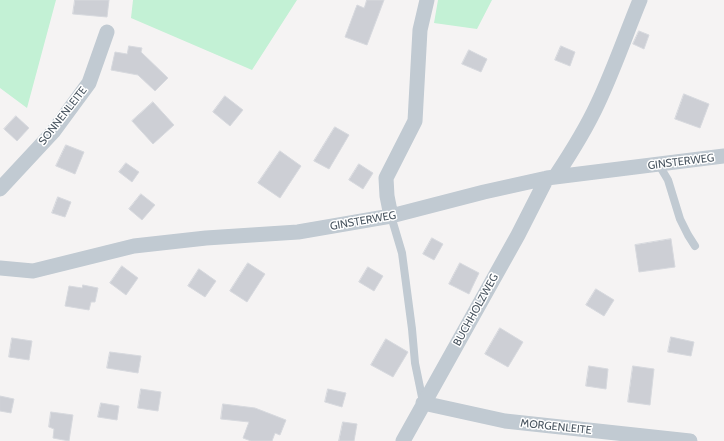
<!DOCTYPE html>
<html>
<head>
<meta charset="utf-8">
<style>
  body { margin:0 }
  canvas { display:block; background:#f5f3f3 }
</style>
</head>
<body>
<canvas width="724" height="441"></canvas>
<script>
const ctx = document.querySelector('canvas').getContext('2d');
ctx.lineJoin = 'round';
function paint(path, color) { ctx.fillStyle = color; ctx.fill(path, 'evenodd'); }
function trace(path, color, width, dash) { ctx.strokeStyle = color; ctx.lineWidth = width; ctx.lineCap = dash ? 'butt' : 'round'; ctx.setLineDash(dash || []); ctx.stroke(path); }
function drawText(font, color, halo, rows, align = 'center') {
  ctx.font = font + ' Cabin,sans-serif'; ctx.lineWidth = 3; ctx.setLineDash([]); ctx.textBaseline = 'middle'; ctx.strokeStyle = halo; ctx.fillStyle = color; for (const [text, x, y, turn = 0] of rows) {
    ctx.save(); ctx.translate(x, y); ctx.rotate((+turn || 0) * Math.PI / 180); ctx.textAlign = isNaN(turn) ? turn : align; if (halo) ctx.strokeText(text, 0, 0); ctx.fillText(text, 0, 0); ctx.restore();
  }
}
const green = new Path2D(`
  M0,0H56L27,108L0,88Z
  M133,0H297L252,70L131,18Z
  M438,0H492L477,29L434,23Z`);
const building = new Path2D(`
  M75,0H109L107,17L73,14Z
  M367,0H384L367,45L345,37L357,5L364,8Z
  M639,31L649,35L644,49L633,44Z
  M129,46L142,48L141,52L168,78L155,91L138,75L111,70L115,52L127,54Z
  M561,46L575,52L570,66L555,60Z
  M469,50L487,59L481,72L462,64Z
  M684,94L709,104L700,128L675,119Z
  M225,96L243,110L230,126L213,112Z
  M153,102L174,125L153,144L132,121Z
  M16,116L29,128L17,141L4,129Z
  M335,127L349,135L329,169L314,161Z
  M66,145L84,152L75,174L56,166Z
  M280,151L301,166L280,198L258,183Z
  M126,163L139,172L132,182L119,172Z
  M359,164L373,173L363,189L349,180Z
  M141,194L155,205L142,220L129,209Z
  M58,197L71,202L65,217L52,213Z
  M432,238L443,244L434,260L423,254Z
  M671,239L675,267L639,272L635,245Z
  M248,263L265,274L247,302L230,291Z
  M460,263L479,273L469,294L449,284Z
  M122,266L138,278L126,295L110,283Z
  M368,267L383,276L374,291L359,282Z
  M199,269L216,281L205,297L188,286Z
  M83,285L98,288L95,302H91L89,310L65,306L69,286L82,288Z
  M596,289L614,300L604,316L586,305Z
  M500,328L523,342L508,367L485,354Z
  M671,337L694,342L691,356L668,352Z
  M12,338L32,341L29,360L9,357Z
  M386,339L408,352L393,377L371,365Z
  M110,352L141,356L138,373L107,368Z
  M589,366L608,369L606,389L586,386Z
  M633,366L654,369L650,405L628,402Z
  M141,389L161,392L158,411L138,408Z
  M328,389L346,393L342,407L325,402Z
  M0,396L14,399L11,413L0,411Z
  M101,403L119,406L117,420L98,417Z
  M223,404L255,408L286,420L280,435L275,433L272,441H251L243,438L249,422L221,419Z
  M51,412L73,415L69,441L53,438L54,429L49,427Z
  M343,422L357,424L354,441H339Z`);
const service = new Path2D(`
  M659,165L668,180L680,219L688,235L695,246
  M391,216L402,253L412,329L415,363L423,402`);
const minor = new Path2D(`
  M555,177C571,153 586,129 598,103C614,69 626,34 640,0
  M0,189L53,132L89,83L107,32
  M391,216L387,196L386,178L415,121L420,30L427,0
  M0,268L33,271L134,246L206,238L298,232L391,216L484,192L547,178L724,156
  M423,403L505,421L690,441
  M403,441L518,235L547,178`);
const streetNames = [
  ["SONNENLEITE",63,116,-52],
  ["GINSTERWEG",681,162,-7],
  ["GINSTERWEG",363,221,-10],
  ["BUCHHOLZWEG",476,310,-61],
  ["MORGENLEITE",556,427,6]
];
paint(green, '#c3f1d5');
paint(building, '#cdcfd5');
trace(building, '#d7d9de', 1);
trace(service, '#c1cad2', 8);
trace(minor, '#c1cad2', 15);
drawText('11px', '#4a5661', '#fff', streetNames);
</script>
</body>
</html>
